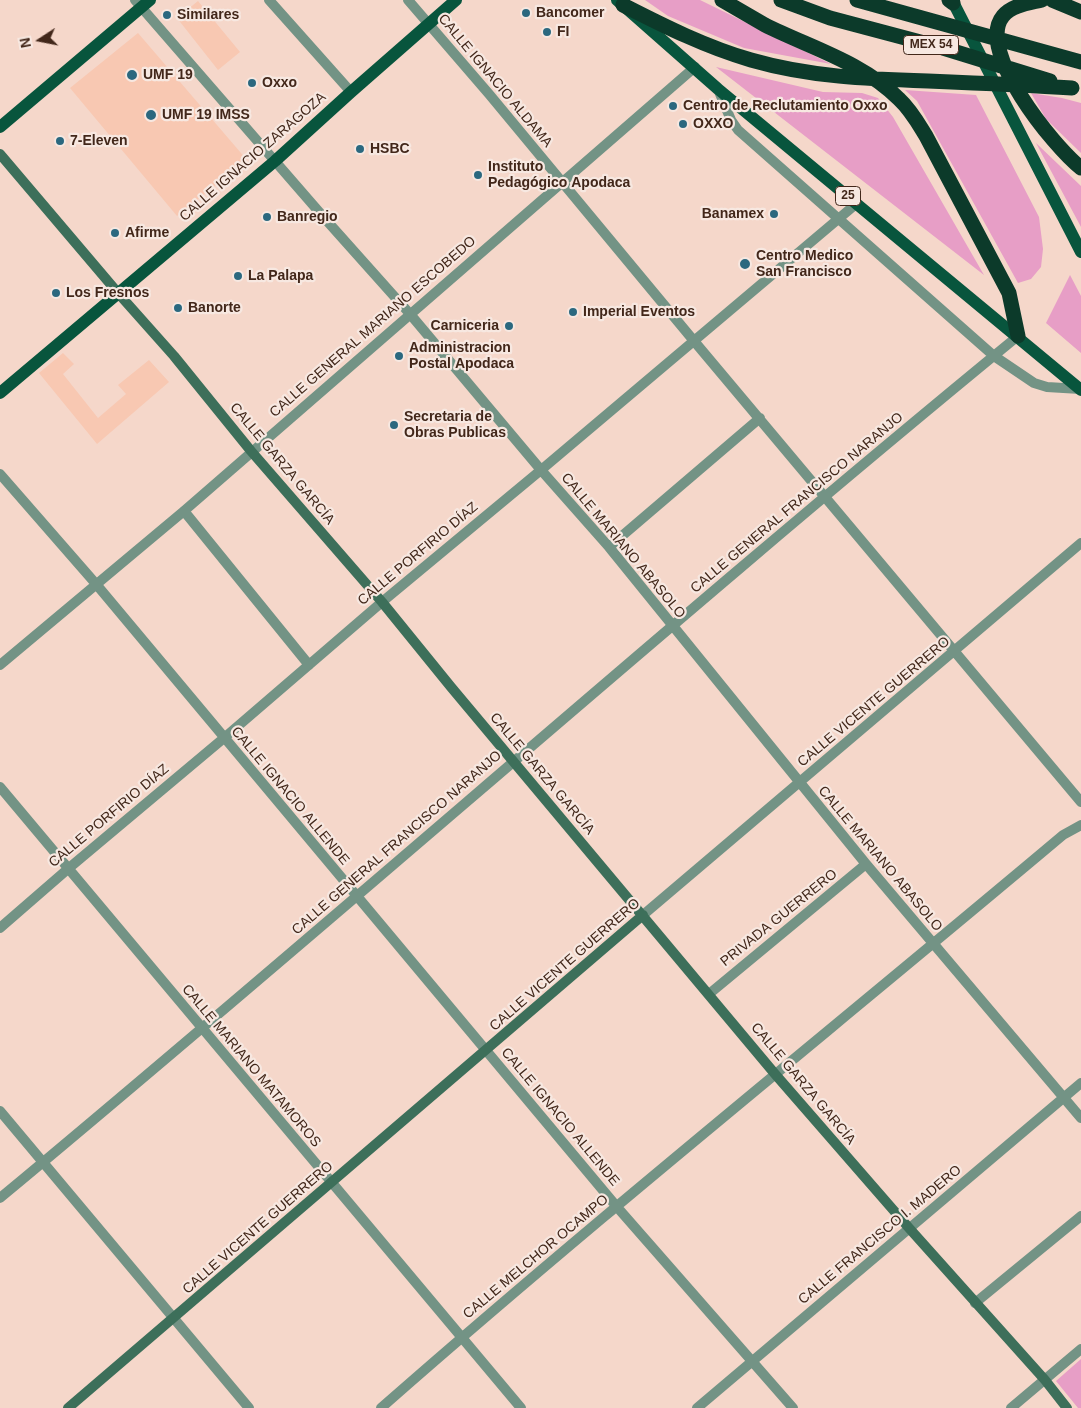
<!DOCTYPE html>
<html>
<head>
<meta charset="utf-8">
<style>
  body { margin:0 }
  #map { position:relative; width:1081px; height:1408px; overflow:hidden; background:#f5d7ca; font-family:Arial,sans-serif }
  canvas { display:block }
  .north { position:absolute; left:15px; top:15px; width:50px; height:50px; -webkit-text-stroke:4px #f7e8e1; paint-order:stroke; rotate:259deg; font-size:14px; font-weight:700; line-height:20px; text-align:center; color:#42271a }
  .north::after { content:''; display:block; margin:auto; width:18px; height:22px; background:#42271a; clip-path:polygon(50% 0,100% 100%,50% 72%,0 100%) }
</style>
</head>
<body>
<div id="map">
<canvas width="1081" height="1408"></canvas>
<div class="north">N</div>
</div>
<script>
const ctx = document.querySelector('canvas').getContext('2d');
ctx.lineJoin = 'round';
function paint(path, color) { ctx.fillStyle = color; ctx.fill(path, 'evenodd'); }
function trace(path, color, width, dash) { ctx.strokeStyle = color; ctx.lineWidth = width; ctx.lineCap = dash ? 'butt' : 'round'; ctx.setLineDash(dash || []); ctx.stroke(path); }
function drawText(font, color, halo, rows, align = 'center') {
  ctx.font = font + ' Arial,sans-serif'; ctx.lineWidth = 4.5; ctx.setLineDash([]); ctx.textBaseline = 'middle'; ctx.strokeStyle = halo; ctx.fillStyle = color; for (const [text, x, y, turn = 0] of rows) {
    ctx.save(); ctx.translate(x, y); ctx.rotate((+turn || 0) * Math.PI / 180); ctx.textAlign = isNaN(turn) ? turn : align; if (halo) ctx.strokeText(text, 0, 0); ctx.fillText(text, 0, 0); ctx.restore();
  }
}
const built = new Path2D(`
  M198,1L240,52L218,70L177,18Z
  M138,33L247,160L177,216L70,88Z
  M63,353L74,364L63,374L98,418L126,394L118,385L149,360L169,382L97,444L39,373Z`);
const green = new Path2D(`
  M645,0H700L831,64L744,48L668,16Z
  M716,67L823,92L862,93L878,98L893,117L984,275Z
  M905,90L976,95L1039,217L1043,249L1041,267L1031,279L1018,283L917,101Z
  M1031,93L1062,98L1081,103V153L1046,119Z
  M1036,143L1081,186V227Z
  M1070,275L1081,296V353L1046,323Z
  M1081,1359V1408H1078L1056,1381Z`);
const street = new Path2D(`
  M135,0L327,221L410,314L541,470L609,547L866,864L1081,1118
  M269,0L351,92
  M408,0L489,94L694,341L1081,802
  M718,89L731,120L738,130L994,356L1034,383L1047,387L1080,389
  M0,474L96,584L617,1207L793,1408
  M184,511L309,665
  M609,547L760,418
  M0,665L184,511L695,67
  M0,787L521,1408
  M643,915L1081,543
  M0,928L69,868L224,738L382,602L541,470L856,204
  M709,994L866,864
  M0,1111L249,1408
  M0,1198C342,914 674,618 1018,336
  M975,1303L1081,1216
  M381,1408C604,1212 836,1026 1063,835L1081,825
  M697,1408L1081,1083
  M1011,1408L1081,1349`);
const secondary = new Path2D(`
  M0,154L118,293L174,356L251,451L382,602L451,687L775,1074L909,1228L1045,1380L1067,1408
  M68,1408L643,915`);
const primary = new Path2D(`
  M617,0L718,89L1081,390
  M952,0L1081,252
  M0,127L150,0
  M0,393L275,161L351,92L456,0`);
const highway = new Path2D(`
  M722,0C736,8 751,17 765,25C811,48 862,62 899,99C911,110 918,123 926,136L1009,293L1018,336
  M781,0L830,18L943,48L1050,81
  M857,0L1081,62
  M949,0L953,3
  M1042,0C1030,3 1012,5 1003,16C975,50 1054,147 1081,168
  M1052,0L1081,12
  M623,5C664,26 706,47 751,60C810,77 868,79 928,81C976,83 1024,85 1072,88`);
const markers = [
  [526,13,5,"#2b687f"],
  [167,15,5,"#2b687f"],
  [547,32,5,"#2b687f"],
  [132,75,6,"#2b687f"],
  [252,83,5,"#2b687f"],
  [673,106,5,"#2b687f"],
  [151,115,6,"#2b687f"],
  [683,124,5,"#2b687f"],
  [60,141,5,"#2b687f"],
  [360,149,5,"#2b687f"],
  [478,175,5,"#2b687f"],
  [774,214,5,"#2b687f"],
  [267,217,5,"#2b687f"],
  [115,233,5,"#2b687f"],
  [745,264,6,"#2b687f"],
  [238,276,5,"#2b687f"],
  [56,293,5,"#2b687f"],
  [178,308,5,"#2b687f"],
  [573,312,5,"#2b687f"],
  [509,326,5,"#2b687f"],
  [399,356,5,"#2b687f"],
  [394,425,5,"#2b687f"]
];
const shields = [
  [931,45,55],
  [848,196,25]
];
const shieldNames = [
  ["MEX 54",931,45],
  ["25",848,196]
];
const poiNames = [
  ["Bancomer",536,13],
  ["Similares",177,15],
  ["FI",557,32],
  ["UMF 19",143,75],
  ["Oxxo",262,83],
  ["Centro de Reclutamiento Oxxo",683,106],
  ["UMF 19 IMSS",162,115],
  ["OXXO",693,124],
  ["7-Eleven",70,141],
  ["HSBC",370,149],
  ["Instituto",488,167],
  ["Pedagógico Apodaca",488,183],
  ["Banamex",764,214,"right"],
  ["Banregio",277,217],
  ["Afirme",125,233],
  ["Centro Medico",756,256],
  ["San Francisco",756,272],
  ["La Palapa",248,276],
  ["Los Fresnos",66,293],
  ["Banorte",188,308],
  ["Imperial Eventos",583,312],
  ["Carniceria",499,326,"right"],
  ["Administracion",409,348],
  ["Postal Apodaca",409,364],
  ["Secretaria de",404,417],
  ["Obras Publicas",404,433]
];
const streetNames = [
  ["CALLE IGNACIO ALDAMA",495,81,50],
  ["CALLE IGNACIO ZARAGOZA",253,157,-41],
  ["CALLE GENERAL MARIANO ESCOBEDO",373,327,-41],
  ["CALLE GARZA GARCÍA",282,464,50],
  ["CALLE GENERAL FRANCISCO NARANJO",797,503,-40],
  ["CALLE MARIANO ABASOLO",623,546,50],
  ["CALLE PORFIRIO DÍAZ",418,554,-40],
  ["CALLE VICENTE GUERRERO",874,702,-40],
  ["CALLE GARZA GARCÍA",542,774,50],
  ["CALLE IGNACIO ALLENDE",290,796,50],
  ["CALLE PORFIRIO DÍAZ",109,816,-40],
  ["CALLE GENERAL FRANCISCO NARANJO",397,843,-41],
  ["CALLE MARIANO ABASOLO",880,859,50],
  ["PRIVADA GUERRERO",779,918,-39],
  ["CALLE VICENTE GUERRERO",565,965,-41],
  ["CALLE MARIANO MATAMOROS",251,1066,50],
  ["CALLE GARZA GARCÍA",803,1084,50],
  ["CALLE IGNACIO ALLENDE",560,1117,50],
  ["CALLE VICENTE GUERRERO",258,1228,-41],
  ["CALLE FRANCISCO I. MADERO",880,1235,-40],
  ["CALLE MELCHOR OCAMPO",536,1257,-40]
];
paint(built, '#f8c8b2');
paint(green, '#e79ec6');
trace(street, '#739385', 10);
trace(secondary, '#3d6f5a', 10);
trace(primary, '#08553d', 12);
trace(highway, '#0c3a2a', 15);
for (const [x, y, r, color] of markers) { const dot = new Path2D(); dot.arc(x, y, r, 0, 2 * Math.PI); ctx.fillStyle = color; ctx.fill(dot); trace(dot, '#f7e8e1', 2); }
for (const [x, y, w] of shields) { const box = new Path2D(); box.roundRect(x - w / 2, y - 9.5, w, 19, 4); ctx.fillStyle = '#f7e8e1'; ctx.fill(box); trace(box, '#42271a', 1); }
drawText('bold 12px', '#42271a', null, shieldNames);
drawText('bold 14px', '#42271a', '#f7e8e1', poiNames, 'left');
drawText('14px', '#42271a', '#f7e8e1', streetNames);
</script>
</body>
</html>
